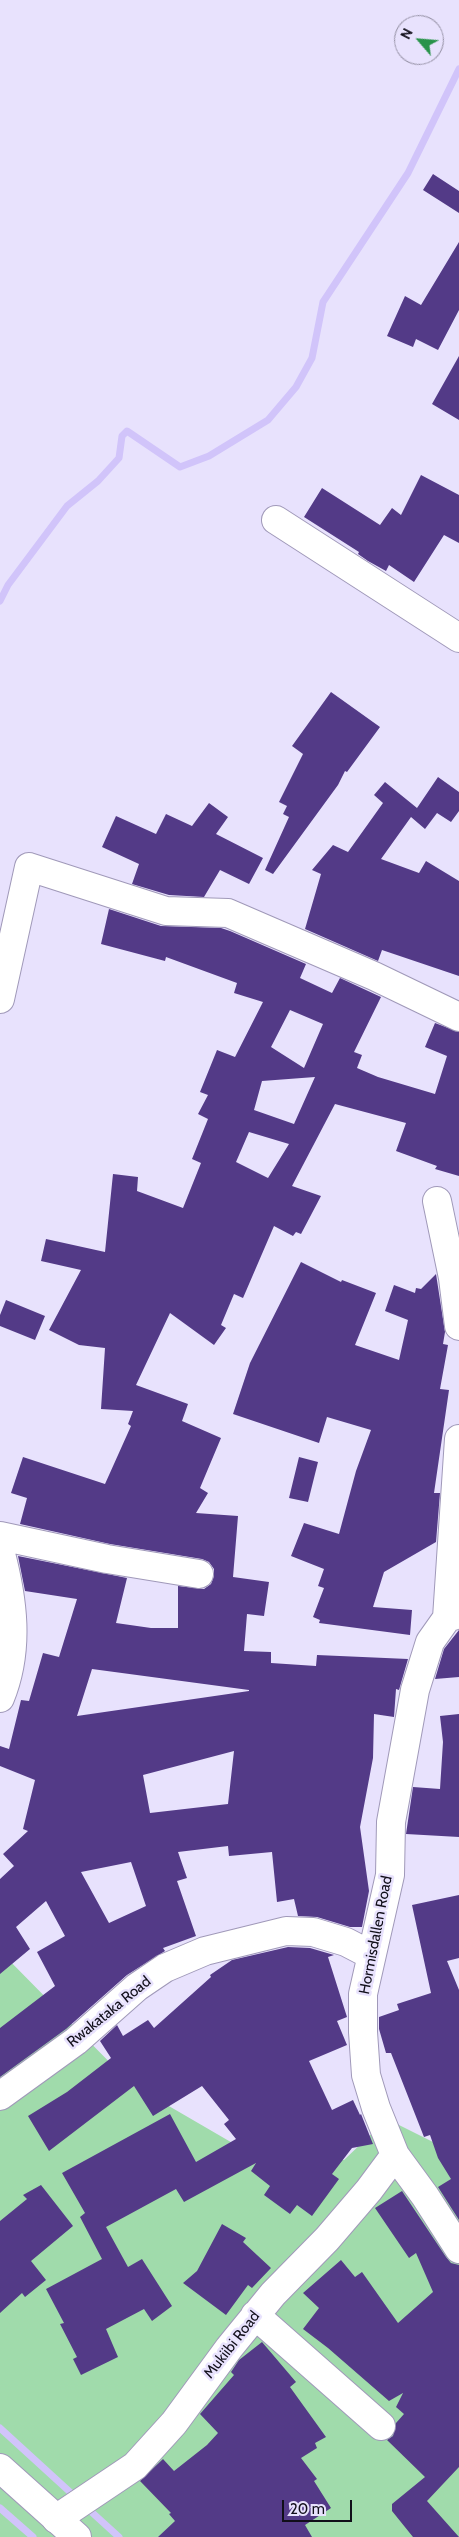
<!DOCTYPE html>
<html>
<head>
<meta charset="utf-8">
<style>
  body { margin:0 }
  #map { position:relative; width:459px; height:2537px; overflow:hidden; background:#e8e2fd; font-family:Cabin,sans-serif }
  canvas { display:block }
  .north { position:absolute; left:394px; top:15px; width:50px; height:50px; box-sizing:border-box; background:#e8e2fd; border:1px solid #928ea2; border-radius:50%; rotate:297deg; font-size:14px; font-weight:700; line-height:20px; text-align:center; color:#110f1a }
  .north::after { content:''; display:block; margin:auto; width:18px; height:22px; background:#28934a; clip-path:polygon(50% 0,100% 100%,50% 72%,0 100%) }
  .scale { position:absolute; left:282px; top:2500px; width:70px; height:22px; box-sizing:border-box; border:2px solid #110f1a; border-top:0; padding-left:6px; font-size:15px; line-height:18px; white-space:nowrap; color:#110f1a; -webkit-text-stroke:4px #e8e2fd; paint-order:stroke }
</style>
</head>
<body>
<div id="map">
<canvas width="459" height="2537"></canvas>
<div class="north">N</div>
<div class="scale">20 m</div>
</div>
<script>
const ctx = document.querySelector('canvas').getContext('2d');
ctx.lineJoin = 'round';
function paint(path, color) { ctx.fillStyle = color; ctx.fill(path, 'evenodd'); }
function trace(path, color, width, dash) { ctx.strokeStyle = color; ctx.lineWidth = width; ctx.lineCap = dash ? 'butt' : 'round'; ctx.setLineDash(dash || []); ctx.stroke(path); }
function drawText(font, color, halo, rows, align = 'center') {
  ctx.font = font + ' Cabin,sans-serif'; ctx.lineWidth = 5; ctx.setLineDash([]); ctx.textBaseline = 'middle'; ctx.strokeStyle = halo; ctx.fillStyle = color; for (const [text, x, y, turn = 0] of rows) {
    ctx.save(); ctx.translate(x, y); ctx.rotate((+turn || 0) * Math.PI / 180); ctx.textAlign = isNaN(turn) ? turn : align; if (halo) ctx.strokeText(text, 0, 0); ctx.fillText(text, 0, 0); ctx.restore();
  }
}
const green = new Path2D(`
  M0,1951L131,2084L260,2159L344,2160L387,2119L459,2155V2537H0Z`);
const stream = new Path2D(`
  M0,601L8,585L67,506L98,481L119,458L122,436L127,431L180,467L209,456L268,420L296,387L312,358L323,302L408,173L459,69
  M0,2428L70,2492
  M86,2507L119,2537
  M0,2508L33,2537`);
const building = new Path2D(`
  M433,174L459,191V213L423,190Z
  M459,242V310L438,350L416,339L413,347L387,336L405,296L421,305Z
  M459,356V420L432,404Z
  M421,475L459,495V543L444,535L414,582L389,565L386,571L368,561L358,554L359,552L304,517L322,488L380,525L392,508L401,515Z
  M331,692L380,727L347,772L345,771L338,785L273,874L265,870L289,817L283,814L287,806L279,802L303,754L292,746Z
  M438,777L459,792V811L451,822L437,813L425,829L411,817L381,859L419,873L426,861L459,881V976L382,950L378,961L305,929L321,874L312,870L333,845L348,852L383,803L374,795L385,782L417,808Z
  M209,803L228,817L216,834L263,858L249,884L220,870L204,897L169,895L132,884L139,864L102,847L116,816L156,834L166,814L192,826Z
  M109,909L161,926L221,928L230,931L306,964L300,978L332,993L340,978L381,997L354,1052L362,1055L357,1068L378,1077L435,1094L447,1056L425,1047L435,1023L459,1032V1176L435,1169L437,1166L396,1151L406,1123L335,1104L292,1186L321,1196L301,1234L296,1232L293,1236L274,1226L243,1298L234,1294L221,1325L226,1328L214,1345L170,1313L136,1385L188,1404L182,1421L221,1438L200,1488L208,1493L196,1513L238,1516L233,1577L269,1582L264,1616L247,1614L244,1651L271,1652V1663L316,1666L317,1655L408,1659L399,1690L396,1689L394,1717L374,1714L373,1758L360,1827L369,1891L362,1927H350L317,1917L298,1916L294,1899L277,1902L272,1852L229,1856L228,1846L178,1852L187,1878L177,1881L196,1936L163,1948L165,1951L127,1975L66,2029L0,2077V2028L55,1986L37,1952L65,1936L46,1901L16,1927L30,1949L0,1974V1879L14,1866L3,1854L28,1831L23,1829L35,1780L0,1766V1746L9,1749L21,1700L29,1701L43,1653L59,1657L77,1599L25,1591L18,1556L127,1578L116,1623L151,1628H178V1586L204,1589L211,1584L214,1576V1569L209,1562L202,1559L110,1544L20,1524L27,1498L11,1493L23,1457L105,1484L131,1426L128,1424L133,1411L101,1409L105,1348L79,1345L49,1330L81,1270L41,1261L46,1239L105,1252L113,1174L138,1177L137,1191L183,1208L201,1163L192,1159L208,1119L198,1114L208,1095L200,1092L217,1050L235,1057L263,1002L234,993L237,983L166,957L165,961L101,944ZM290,1010L323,1024L304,1068L271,1047ZM315,1077L294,1124L254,1110L262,1081ZM249,1132L289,1144L268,1178L236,1162ZM92,1669L249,1690V1691L77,1716ZM234,1751L228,1804L150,1813L143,1775ZM131,1862L146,1906L109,1923L81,1872Z
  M301,1262L341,1282L342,1280L376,1293L355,1345L399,1360L408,1320L385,1311L394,1285L415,1293L416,1288L421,1289L436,1274L445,1332L443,1344L448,1345L440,1389L449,1390L434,1493H440L436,1542L384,1572L373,1607L412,1610L410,1635L319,1623L320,1620L313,1617L324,1588L318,1586L324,1569L291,1556L304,1523L339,1534L356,1471L371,1430L327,1417L319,1443L233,1414L250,1363Z
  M6,1300L45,1316L35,1340L0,1326V1315Z
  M299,1457L318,1462L308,1502L289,1498Z
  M459,1630V1677L435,1679L444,1649Z
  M459,1714V1837L406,1834L413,1787L440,1789L443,1742L440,1716Z
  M459,1895V1958L447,1961L459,1990V2220L438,2187L451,2179L438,2158L430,2135L424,2137L391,2053H386L379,2029V2017L399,2010L397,2004L431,1993L412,1905Z
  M288,1947L310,1948L334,1955L328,1957L347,2017L337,2021L347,2045L309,2061L332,2110L353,2100L360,2115L361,2114L373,2144L352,2148L332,2174L339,2179L312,2216L297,2205L290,2214L264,2195L270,2186L251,2171L256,2163L184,2202L176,2189L106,2227L128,2267L142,2259L172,2306L152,2321L144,2309L106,2329L118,2357L81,2375L73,2359L77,2357L60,2324L64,2323L46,2289L102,2259L80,2217L85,2213L62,2173L170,2114L196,2162L236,2139L224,2124L229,2120L202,2086L153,2116L134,2086L49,2151L28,2116L67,2092L111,2058L100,2041L117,2025L123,2036L148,2020L154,2028L211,1977L210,1975L232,1960Z
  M41,2185L73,2226L31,2261L46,2280L25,2297L22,2293L0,2313V2221L27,2199L23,2195Z
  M402,2191L446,2257L451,2263L459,2265V2467L427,2501L459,2537H413L392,2511V2504L425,2477L387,2440L393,2436L396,2423L404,2414L396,2407L403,2393L389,2401L328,2348L303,2329L319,2308L303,2293L341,2260L355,2277L362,2272L398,2323L433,2292L416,2253L409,2258L375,2208Z
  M222,2224L246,2238L243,2242L271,2268L252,2288L248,2285L226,2315L183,2283L197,2271Z
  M262,2342L296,2382L290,2387L326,2437L315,2443L317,2448L301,2458L317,2479L314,2481L331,2508L305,2525L312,2537H158L175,2521L169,2514L171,2513L140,2481L163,2459L174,2471L207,2445L218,2433L200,2414L234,2375L231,2372L239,2360Z`);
const minor = new Path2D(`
  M276,520L459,638
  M0,999L29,867L166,911L228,913L374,976L459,1017
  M437,1201L453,1278L459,1326
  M0,1536L107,1559L199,1574
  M0,1550C13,1599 20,1649 0,1698
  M459,1614L447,1618L430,1642L415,1690L391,1822L390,1875L363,1994V2032L366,2075L376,2108L395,2155L425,2196L459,2249
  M447,1618L459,1439
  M0,2096L76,2041L137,1987L165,1968L205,1951L286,1931L313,1932L346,1942L371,1955
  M255,2315L381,2426
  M56,2519L135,2466L174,2423L229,2348L273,2294L327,2239L369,2190L395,2155`);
const major = new Path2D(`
  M0,2468L77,2537`);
const streetNames = [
  ["Hormisdallen Road",376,1935,-79],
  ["Rwakataka Road",109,2012,-39],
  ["Mukiibi Road",232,2345,-52]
];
paint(green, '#a0dbab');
trace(stream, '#d1c4fa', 7);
paint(building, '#533a87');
trace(minor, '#a099b9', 30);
trace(major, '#a099b9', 30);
trace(minor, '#fff', 28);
trace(major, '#fff', 28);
drawText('15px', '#110f1a', '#e8e2fd', streetNames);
</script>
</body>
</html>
